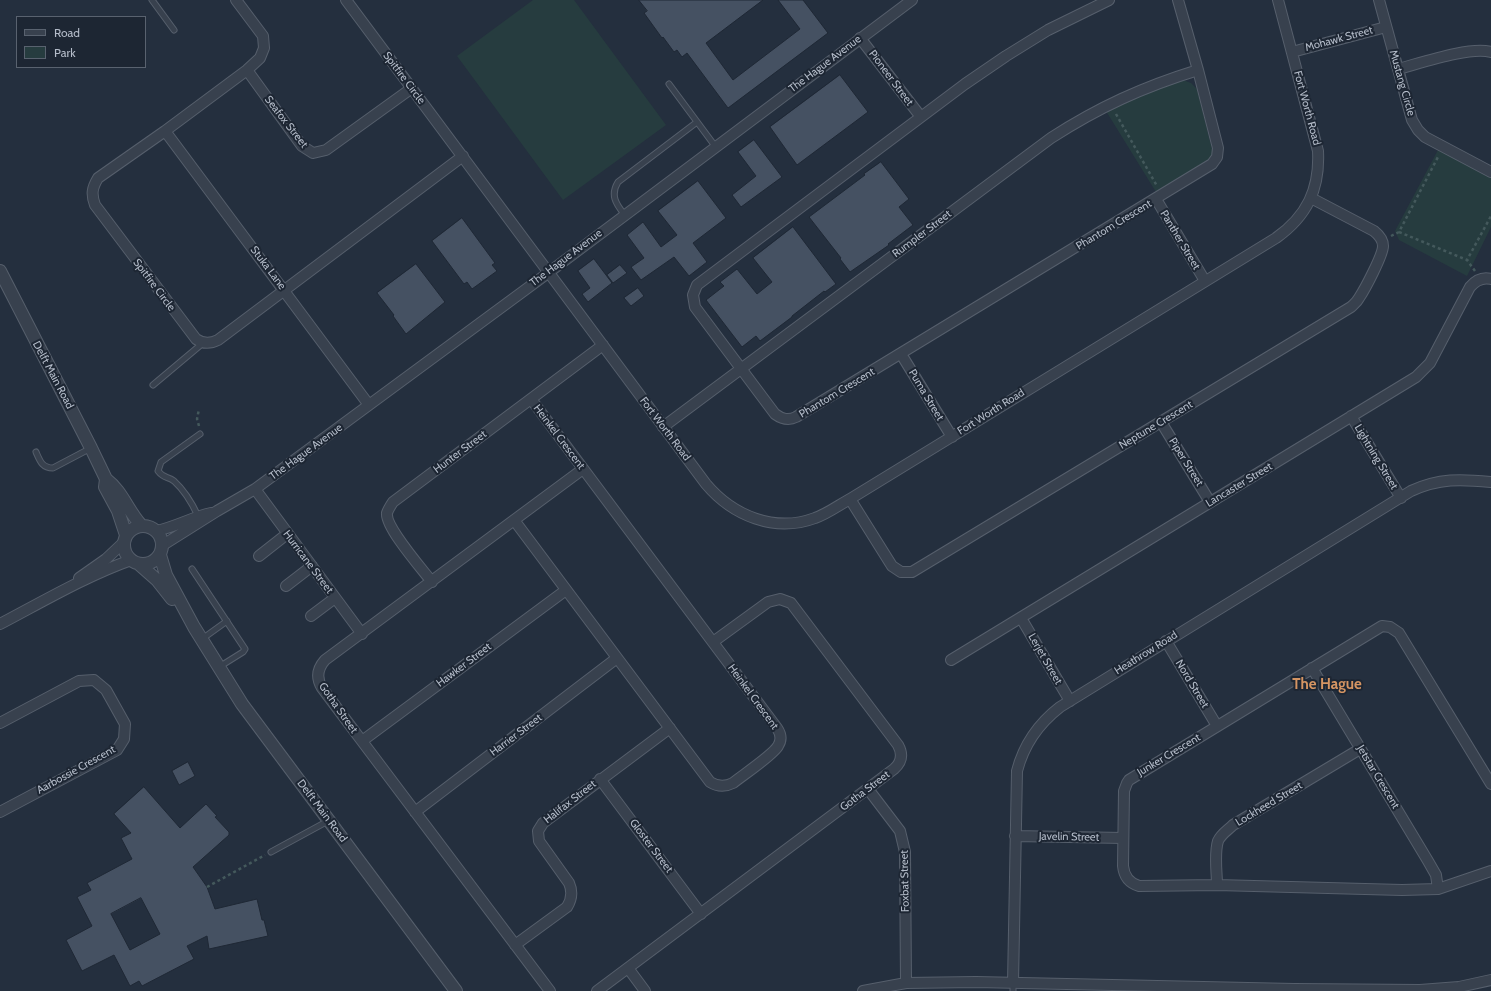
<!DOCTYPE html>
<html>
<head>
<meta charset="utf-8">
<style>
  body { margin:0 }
  #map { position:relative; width:1491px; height:991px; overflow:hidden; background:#242f3e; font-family:Cabin,sans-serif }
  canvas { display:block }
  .legend { position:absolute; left:16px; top:16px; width:130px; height:52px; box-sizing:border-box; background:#1d2633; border:1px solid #59626f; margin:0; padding:5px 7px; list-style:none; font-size:12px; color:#b4bcc9 }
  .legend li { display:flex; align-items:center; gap:8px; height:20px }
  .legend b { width:20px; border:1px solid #59626f }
</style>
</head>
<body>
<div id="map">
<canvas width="1491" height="991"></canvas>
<ul class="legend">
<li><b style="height:5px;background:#38414e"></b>Road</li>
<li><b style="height:11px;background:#263c3f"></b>Park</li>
</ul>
</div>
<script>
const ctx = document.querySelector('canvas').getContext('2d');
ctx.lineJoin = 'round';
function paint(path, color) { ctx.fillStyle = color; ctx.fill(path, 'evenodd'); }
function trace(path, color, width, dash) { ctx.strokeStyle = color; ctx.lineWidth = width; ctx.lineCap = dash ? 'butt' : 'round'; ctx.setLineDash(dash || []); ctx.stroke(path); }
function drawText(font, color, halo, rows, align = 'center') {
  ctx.font = font + ' Cabin,sans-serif'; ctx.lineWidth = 4; ctx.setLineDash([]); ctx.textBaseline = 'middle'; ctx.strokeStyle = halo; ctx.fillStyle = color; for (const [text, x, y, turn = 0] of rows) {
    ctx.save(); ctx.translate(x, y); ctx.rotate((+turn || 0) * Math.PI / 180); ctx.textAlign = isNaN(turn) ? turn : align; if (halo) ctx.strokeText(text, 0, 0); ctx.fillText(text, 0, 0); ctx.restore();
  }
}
const green = new Path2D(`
  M533,0H574L666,125L563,200L457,56Z
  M1183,80L1191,83L1197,89L1213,153L1208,162L1156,192L1106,111L1148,91Z
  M1438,150L1491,178V227L1467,276L1399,240L1395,231Z`);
const building = new Path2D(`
  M639,0H763L706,43L733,80L800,29L778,0H803L828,33L728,108L687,53L682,57L677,50L674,52L663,37L662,38L644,13L647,11Z
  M840,75L868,112L797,165L770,127Z
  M754,140L782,177L741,207L732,195L756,176L738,152Z
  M881,162L909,199L899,207L913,225L888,244L889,245L850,272L840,259L841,258L809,217L865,175L864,174Z
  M698,181L726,218L693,243L707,262L689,276L674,257L641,280L631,267L644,258L627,235L643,222L661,247L677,235L658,211Z
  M462,218L495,263L492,265L497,271L472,289L467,282L464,284L432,241Z
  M793,227L836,284L825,292L824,291L792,316V317L760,341L756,336L742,347L706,300L724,286L720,282L737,269L757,294L772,282L753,258Z
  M594,259L612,283L588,302L582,294L590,288L578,271Z
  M416,264L445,302L406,334L393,316L394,315L377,293Z
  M620,265L627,273L613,283L607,275Z
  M638,288L644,296L631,306L624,298Z
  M188,762L195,776L179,785L172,771Z
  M144,787L180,828L206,804L217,816L215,817L229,832V835L193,867L207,887L215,909L257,899L262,920H264L268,936L209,949L207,936L187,946L194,959L142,986L139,981L130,986L114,955L82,971L66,940L92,926L77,897L91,890L87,883L132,859L121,838L131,833L114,814ZM141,898L160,934L130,950L111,914Z`);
const path = new Path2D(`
  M1116,114L1157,186
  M1399,232L1467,260
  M1391,236L1399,232L1439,155
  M1475,271L1467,260L1491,216
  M199,426L197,419L199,409
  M207,887L265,855`);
const service = new Path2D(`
  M152,0L174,30
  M669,84L715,146
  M624,214C616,204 610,195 618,182L697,122
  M153,385L203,343
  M36,452C40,461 42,468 53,468L91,448
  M198,516C192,503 184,490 174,481C168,476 164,479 158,471L161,462L200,434
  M192,569L245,649L243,652L219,667
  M202,639L227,621
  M271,852L328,821
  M1013,991V983`);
const minor = new Path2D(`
  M236,0L263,36L264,48L260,58L247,70L165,131L98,178C92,188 91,194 95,205L196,339C203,344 210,344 218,340L463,156
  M346,0L706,484C733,516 775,533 815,518C827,514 839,505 850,499L1276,238C1307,216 1320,189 1318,151L1278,0
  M1109,0L1048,30L1006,56L965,84L697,285L693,295L695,307L775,414C782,419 788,421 796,417L1212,164L1217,157L1218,148L1198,70L1178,0
  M1379,0L1412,120L1418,130L1425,137L1491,172
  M860,38L921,117
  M1292,52L1386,27
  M1398,69C1421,63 1470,46 1491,52
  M247,70L302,146L313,153L326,150L412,88
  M165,131L369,405
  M1156,199L1205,281
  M901,354L952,437
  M1351,416L1401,498
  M1161,422L1210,502
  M663,427L1051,138C1099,107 1143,87 1198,70
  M255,489L362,634
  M850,499L892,566L901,572H912L1351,307C1354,304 1357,302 1359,298C1365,289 1383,255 1383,246C1383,240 1379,235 1374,231L1311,198
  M514,520L710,782C718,787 725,787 733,783C743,775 773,755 778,746C782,740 781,734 777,728L531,399
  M156,531C176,527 192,517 211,513
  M163,545L217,511L255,489L548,273L912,0
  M259,556L287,534
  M79,578L106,559L123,543
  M432,582C422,569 385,527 387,513C388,510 391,505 393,502L603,345
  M286,586L312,566
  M311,616L335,598
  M1021,618L1070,701
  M0,624C42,602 86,576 131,560
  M1166,641L1217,726
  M951,660L1416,377L1430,363L1470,287C1476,280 1483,277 1491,279
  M1312,668L1428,861L1436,875L1438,889
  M0,723L79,681L94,680L106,690L125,724L124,739L117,750L0,812
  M362,741L566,590
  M600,779L701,914
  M1491,784L1399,633L1390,627L1382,626L1129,780L1127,783L1124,791L1123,866C1124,876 1129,883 1139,886L1217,885L1402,890L1438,889L1491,871
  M868,789L900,831L905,852L906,983
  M415,812L617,658
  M1015,836L1123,838
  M1217,885C1217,872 1214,854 1218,841C1221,834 1228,830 1233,825L1360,749
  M515,945L567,907C572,899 573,892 569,883L539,841L538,831L543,823L670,728
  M628,968L645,991
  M1013,983L1017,771C1024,744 1038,724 1060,707L1411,491C1439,478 1461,479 1491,482
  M550,991L322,688C316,678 317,669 325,660L583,469
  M597,991L894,769C902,762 903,754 898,745L791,603L780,599L768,602L713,642
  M863,991L906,983L976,982L1294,989L1420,990L1459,987L1491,980`);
const tertiary = new Path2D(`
  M0,271L91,448L106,479L105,487L118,511L126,535
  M106,479C122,491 128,511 141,525
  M124 545a19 19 0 1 1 38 0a19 19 0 1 1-38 0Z
  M160,555L166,575L194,627L242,704L456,991
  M140,565L157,580L172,599`);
const streetNames = [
  ["Mohawk Street",1339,39,-15],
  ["The Hague Avenue",825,64,-37],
  ["Spitfire Circle",404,78,53],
  ["Pioneer Street",891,78,53],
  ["Mustang Circle",1402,83,74],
  ["Fort Worth Road",1307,108,75],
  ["Seafox Street",286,122,52],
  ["Phantom Crescent",1114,225,-31],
  ["Rumpler Street",922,234,-37],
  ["Panther Street",1180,240,59],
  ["The Hague Avenue",566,258,-37],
  ["Stuka Lane",268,268,53],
  ["Spitfire Circle",154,285,53],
  ["Delft Main Road",53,375,62],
  ["Phantom Crescent",837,393,-31],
  ["Puma Street",926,395,59],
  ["Fort Worth Road",991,412,-32],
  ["Neptune Crescent",1156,425,-31],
  ["Fort Worth Road",665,429,53],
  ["Heinkel Crescent",559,437,53],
  ["The Hague Avenue",306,452,-36],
  ["Hunter Street",460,452,-37],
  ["Lightning Street",1376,457,59],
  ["Piper Street",1186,462,58],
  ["Lancaster Street",1239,485,-31],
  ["Hurricane Street",308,562,53],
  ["Heathrow Road",1146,653,-32],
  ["Lerjet Street",1045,659,60],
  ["Hawker Street",464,665,-37],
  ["Nord Street",1192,684,59],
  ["Heinkel Crescent",753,697,54],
  ["Gotha Street",338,708,55],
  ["Harrier Street",516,735,-37],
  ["Junker Crescent",1169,755,-31],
  ["Aarbossie Crescent",76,770,-29],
  ["Jetstar Crescent",1378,777,59],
  ["Gotha Street",865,791,-37],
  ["Halifax Street",570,802,-38],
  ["Lockheed Street",1269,804,-31],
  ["Delft Main Road",322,811,53],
  ["Javelin Street",1069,837,1],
  ["Gloster Street",651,846,53],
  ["Foxbat Street",905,881,-91]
];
const districtNames = [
  ["The Hague",1327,685]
];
paint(green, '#263c3f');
paint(building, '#455162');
trace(building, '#1f2835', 1);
trace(service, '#565f6c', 7);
trace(minor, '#565f6c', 12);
trace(tertiary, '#565f6c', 14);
trace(path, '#44595c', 2.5, [3, 3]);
trace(service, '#38414e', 5);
trace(minor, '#38414e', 10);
trace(tertiary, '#38414e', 12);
drawText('11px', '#b4bcc9', '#1d2633', streetNames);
drawText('bold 15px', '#d59563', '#1d2633', districtNames);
</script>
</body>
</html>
